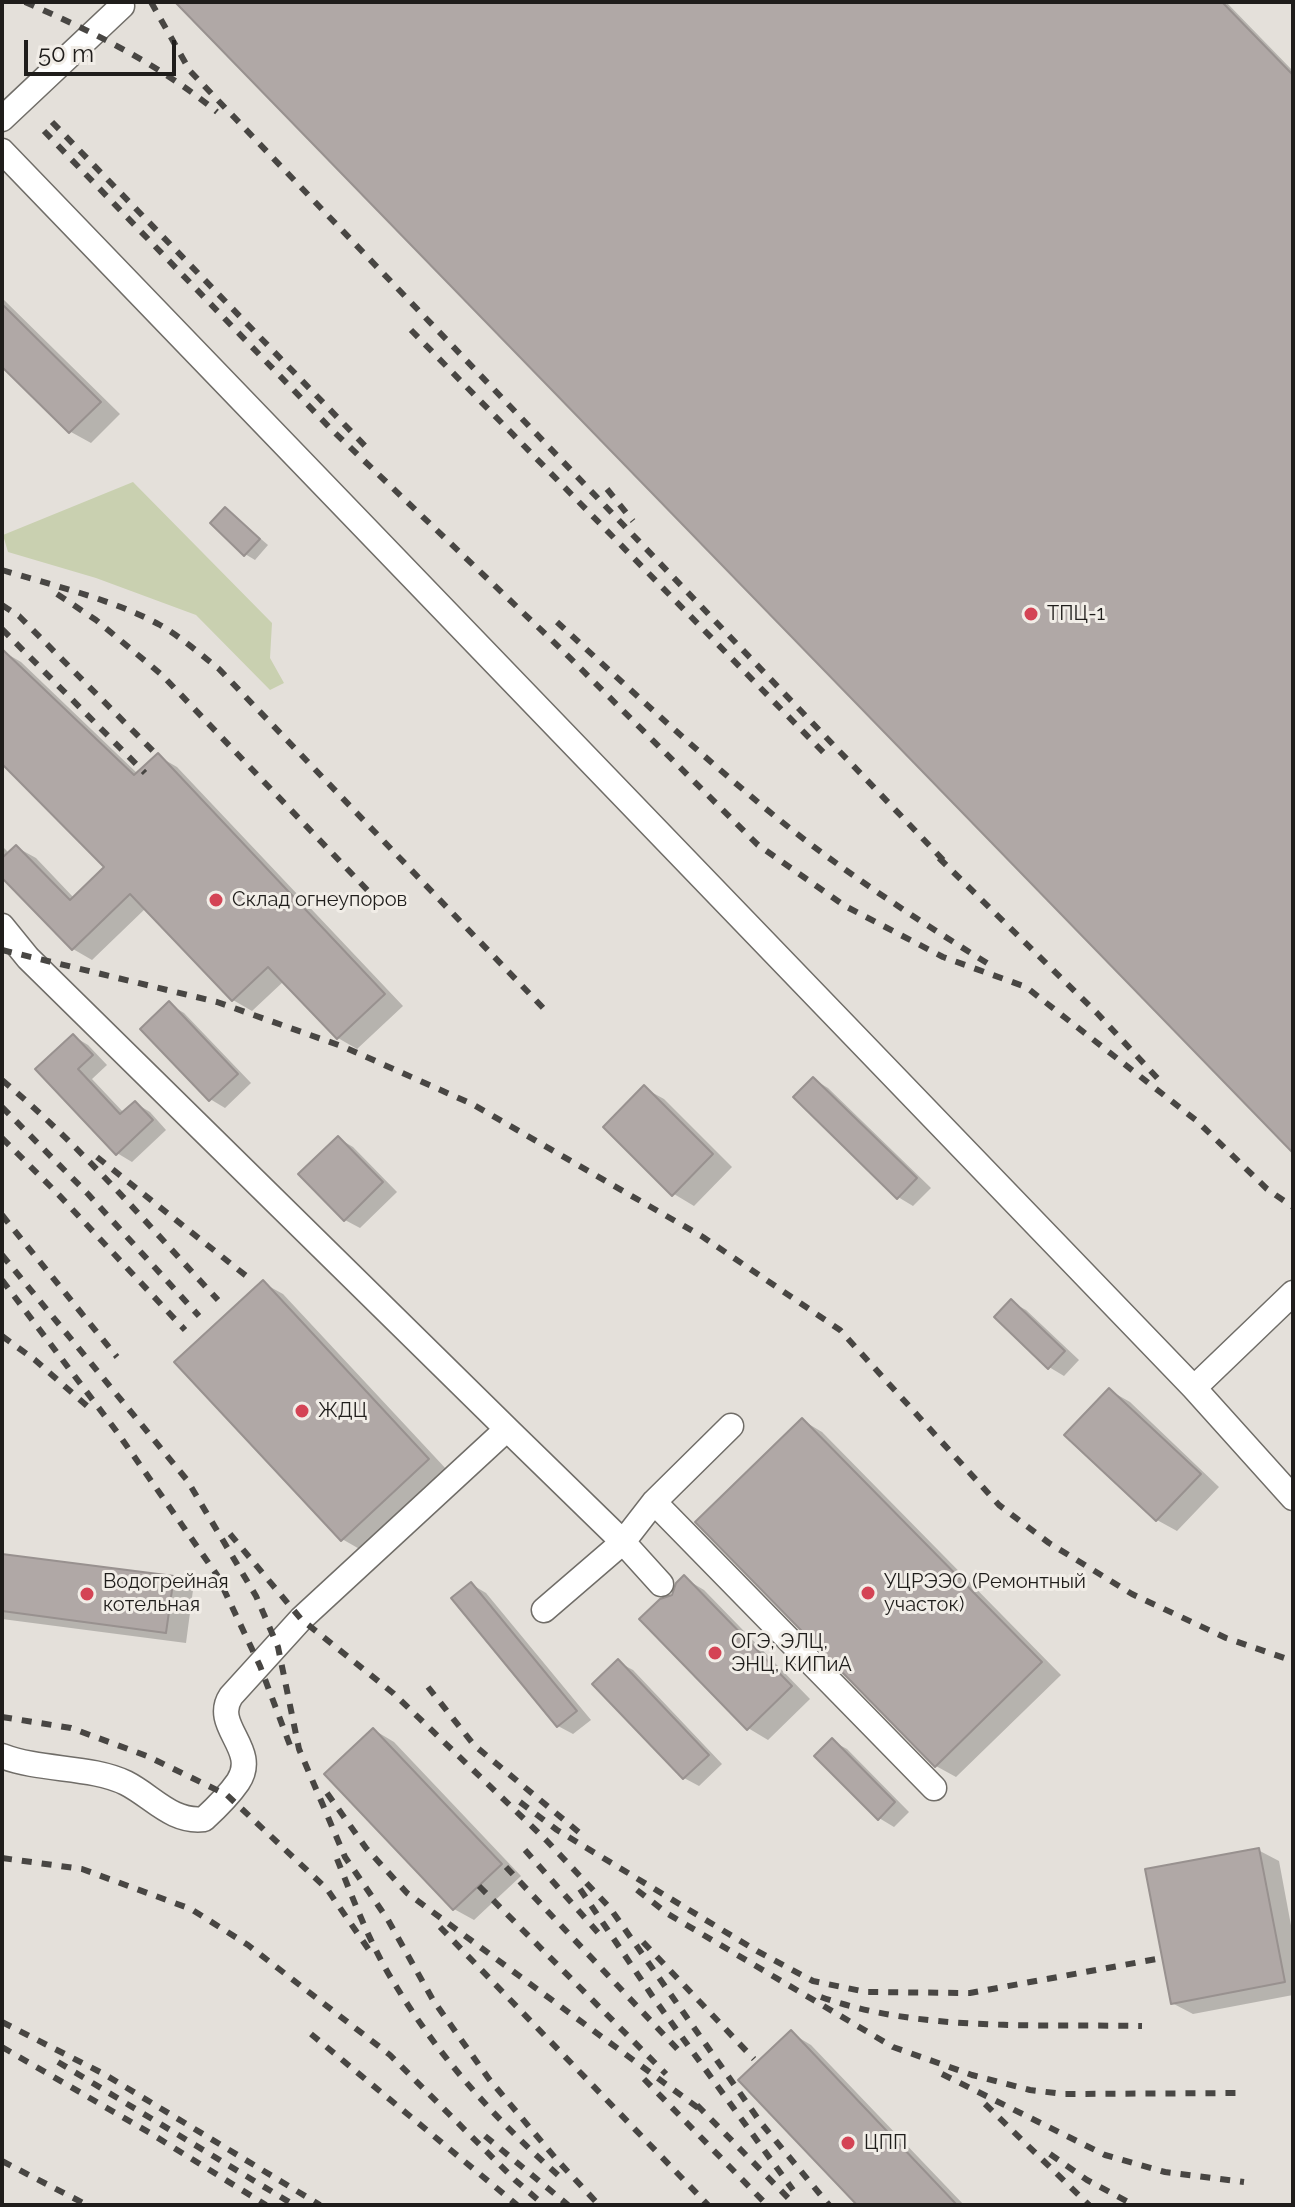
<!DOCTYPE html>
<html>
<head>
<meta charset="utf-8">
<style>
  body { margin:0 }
  #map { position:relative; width:1295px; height:2207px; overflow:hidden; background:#e4e0da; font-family:Raleway,sans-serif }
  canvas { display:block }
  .frame { position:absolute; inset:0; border:4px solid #1f1d1b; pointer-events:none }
  .scale { position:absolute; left:24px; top:40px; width:152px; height:36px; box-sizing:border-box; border:4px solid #1f1d1b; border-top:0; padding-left:10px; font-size:24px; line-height:28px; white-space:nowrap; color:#1f1d1b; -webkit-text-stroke:6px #f1ede7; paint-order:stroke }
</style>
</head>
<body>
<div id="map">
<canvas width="1295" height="2207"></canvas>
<div class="frame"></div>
<div class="scale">50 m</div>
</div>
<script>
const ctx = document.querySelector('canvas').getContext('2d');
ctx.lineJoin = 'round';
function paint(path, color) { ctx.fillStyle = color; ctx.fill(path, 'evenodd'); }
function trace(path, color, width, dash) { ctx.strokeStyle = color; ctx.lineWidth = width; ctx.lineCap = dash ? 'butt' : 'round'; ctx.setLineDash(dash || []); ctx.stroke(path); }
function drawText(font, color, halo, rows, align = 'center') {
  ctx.font = font + ' Raleway,sans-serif'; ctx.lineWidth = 6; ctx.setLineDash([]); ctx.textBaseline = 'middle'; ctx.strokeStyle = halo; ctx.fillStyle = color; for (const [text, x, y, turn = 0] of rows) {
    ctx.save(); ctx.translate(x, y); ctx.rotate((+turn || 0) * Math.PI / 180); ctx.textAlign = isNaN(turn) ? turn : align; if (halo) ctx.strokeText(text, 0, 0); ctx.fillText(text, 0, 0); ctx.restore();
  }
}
const green = new Path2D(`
  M133,482L272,623L270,658L284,683L270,690L196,615L96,578L8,552L3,535Z`);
const shadow = new Path2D(`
  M178,2H1226L1293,71V1150Z
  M2,298L120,414L91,443L71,432L2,364Z
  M226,509L268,545L255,560L245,554Z
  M2,651L21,662L138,774L158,756L177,767L403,1006L357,1049L338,1038L284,981L252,1011L233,1000L146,908L92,960L73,949L2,875V846L10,854L16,847L36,858L74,898L107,867L2,763Z
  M169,1004L184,1013L251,1083L225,1108L210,1099Z
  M73,1036L88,1045L107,1065L92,1079L124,1113L135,1103L150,1112L166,1130L132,1162L117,1153L38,1069Z
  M813,1079L828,1088L931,1188L913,1206L898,1197Z
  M644,1088L664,1099L732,1167L694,1206L674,1194Z
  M338,1138L353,1147L397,1192L360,1228L345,1220Z
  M263,1283L283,1294L448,1471L363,1551L342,1539Z
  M1011,1302L1026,1310L1079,1360L1064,1376L1049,1367Z
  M1109,1390L1130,1402L1219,1487L1177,1531L1157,1520Z
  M802,1420L822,1432L1061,1675L956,1777L936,1766Z
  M2,1556L173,1578L193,1590L186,1643L2,1619Z
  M684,1578L704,1590L810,1699L768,1740L748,1728L673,1596Z
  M471,1584L486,1593L591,1720L573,1734L558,1726L454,1599Z
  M618,1662L633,1670L722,1764L699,1786L684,1778Z
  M374,1730L394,1742L521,1876L474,1920L454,1909Z
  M832,1741L847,1749L909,1812L894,1827L879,1818Z
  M1258,1850L1279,1861L1293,1936V1995L1193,2014L1172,2003Z
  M791,2033L811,2045L964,2205H860Z`);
const building = new Path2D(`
  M175,2H1222L1293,75V1153Z
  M2,304L101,402L69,433L2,367Z
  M225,507L260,539L244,556L210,523Z
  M2,649L134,775L158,753L385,994L337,1039L268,967L232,1001L130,894L72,950L2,878V858L16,845L70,900L104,867L2,764Z
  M169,1001L238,1074L209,1101L140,1029Z
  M73,1034L93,1055L78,1069L120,1114L135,1101L153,1120L116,1155L35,1069Z
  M813,1077L917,1178L897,1199L793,1097Z
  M644,1085L713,1154L672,1196L603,1127Z
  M338,1136L383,1182L344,1221L298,1174Z
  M263,1280L429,1459L341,1541L174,1362Z
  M1011,1299L1065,1351L1048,1369L994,1317Z
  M1109,1388L1201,1474L1156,1521L1064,1435Z
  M802,1418L1042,1662L935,1767L695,1522Z
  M2,1554L174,1576L166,1633L2,1611Z
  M684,1575L792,1686L747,1730L639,1619L660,1599L672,1595L676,1583Z
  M471,1582L577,1711L557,1727L451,1598Z
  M618,1659L709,1755L683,1779L592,1684Z
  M373,1728L502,1864L453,1910L324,1774Z
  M832,1738L895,1802L878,1820L814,1756Z
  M1259,1848L1285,1982L1171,2004L1145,1869Z
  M791,2030L957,2205H857L738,2080Z`);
const minor = new Path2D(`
  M2,119L122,6
  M2,151L1194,1388L1293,1498
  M2,926L28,958L507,1429
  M1194,1388L1293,1293
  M654,1502L934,1788
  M544,1610L623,1542L654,1502L731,1426
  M2,1756C41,1771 91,1766 126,1783C152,1796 172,1823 204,1819C216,1808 229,1795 238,1782C260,1749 211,1726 231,1696L301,1619L507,1429L623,1542L661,1584`);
const rail = new Path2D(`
  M25,2C93,32 159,64 217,112
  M151,2L190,71L948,865
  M52,122L369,450
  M44,131L332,430L561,649L758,845L845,906L943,957L1026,987L1197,1121L1267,1189L1293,1207
  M411,330L824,753
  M607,489L633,521
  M2,570C51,585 115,600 160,625C181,637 200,654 219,669L548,1013
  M57,594L96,620L162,675L374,897
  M2,605L19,616L159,757
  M557,622C625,685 694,749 765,808C837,868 916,919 995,968
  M2,629L145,773
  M939,858L1097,1013L1161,1082
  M2,950L217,1002L344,1047L472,1104L703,1237L840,1330L999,1505L1049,1543L1132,1594L1226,1638L1293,1661
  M2,1080C81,1146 148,1225 218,1300
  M2,1107L88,1194L199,1316
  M2,1138L58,1194L185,1330
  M97,1157L250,1279
  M2,1215L117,1357
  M2,1255L187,1480L256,1596L278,1647L299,1749L345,1857L388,1920L433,2000L489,2079L557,2160L599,2205
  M2,1280L117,1432L217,1575L260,1666L291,1748
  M2,1336L35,1360L87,1406
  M230,1534L301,1619L393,1693L546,1840L610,1908L761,2123L829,2205
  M428,1687L474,1745L581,1834
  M2,1717L71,1728L147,1756L227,1795L327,1889L369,1950
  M327,1793L366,1848L407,1893L705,2113
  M520,1802L557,1830L757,1951L813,1981L866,1992L970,1993L1162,1958
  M525,1850L601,1936
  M2,1858L82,1869L191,1909L248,1945L390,2055L515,2180L544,2205
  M337,1859C354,1901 371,1947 396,1986C439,2057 497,2121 559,2176
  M506,1867L682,2054
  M479,1886L666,2074
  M580,1889L655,2000L793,2190
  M637,1890L668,1914L893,2047L972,2075L1030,2090L1063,2094L1243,2093
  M440,1927L708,2205
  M643,1942L754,2059
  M821,1997C919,2032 1038,2024 1142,2026
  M2,2022L104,2074L320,2205
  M311,2034L517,2205
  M2,2047L150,2133L266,2205
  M58,2062L294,2205
  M942,2074L1105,2155L1165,2172L1244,2182
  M644,2079L767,2205
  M985,2104L1089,2205
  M697,2105L795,2205
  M485,2136L568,2205
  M1050,2154L1087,2180L1134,2205
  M2,2161L87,2205`);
const markers = [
  [1031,614,8,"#d44455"],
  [216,900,8,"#d44455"],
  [302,1411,8,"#d44455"],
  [868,1593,8,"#d44455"],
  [87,1594,8,"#d44455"],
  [715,1653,8,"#d44455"],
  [848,2143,8,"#d44455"]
];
const poiNames = [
  ["ТПЦ-1",1047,614],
  ["Склад огнеупоров",232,900],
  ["ЖДЦ",318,1411],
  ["Водогрейная",103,1582],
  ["котельная",103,1605],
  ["УЦРЭЭО (Ремонтный",884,1582],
  ["участок)",884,1605],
  ["ОГЭ, ЭЛЦ,",731,1642],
  ["ЭНЦ, КИПиА",731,1665],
  ["ЦПП",864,2143]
];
paint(green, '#c9d0b0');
paint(shadow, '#0003');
paint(building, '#b0a8a6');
trace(building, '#98918f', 2);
trace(minor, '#706d68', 27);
trace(minor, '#fff', 24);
trace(rail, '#484643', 6, [10, 10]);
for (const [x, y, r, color] of markers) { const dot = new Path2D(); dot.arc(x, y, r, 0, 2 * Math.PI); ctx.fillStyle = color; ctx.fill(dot); trace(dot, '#f1ede7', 3); }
drawText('20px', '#1f1d1b', '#f1ede7', poiNames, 'left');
</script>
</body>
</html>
